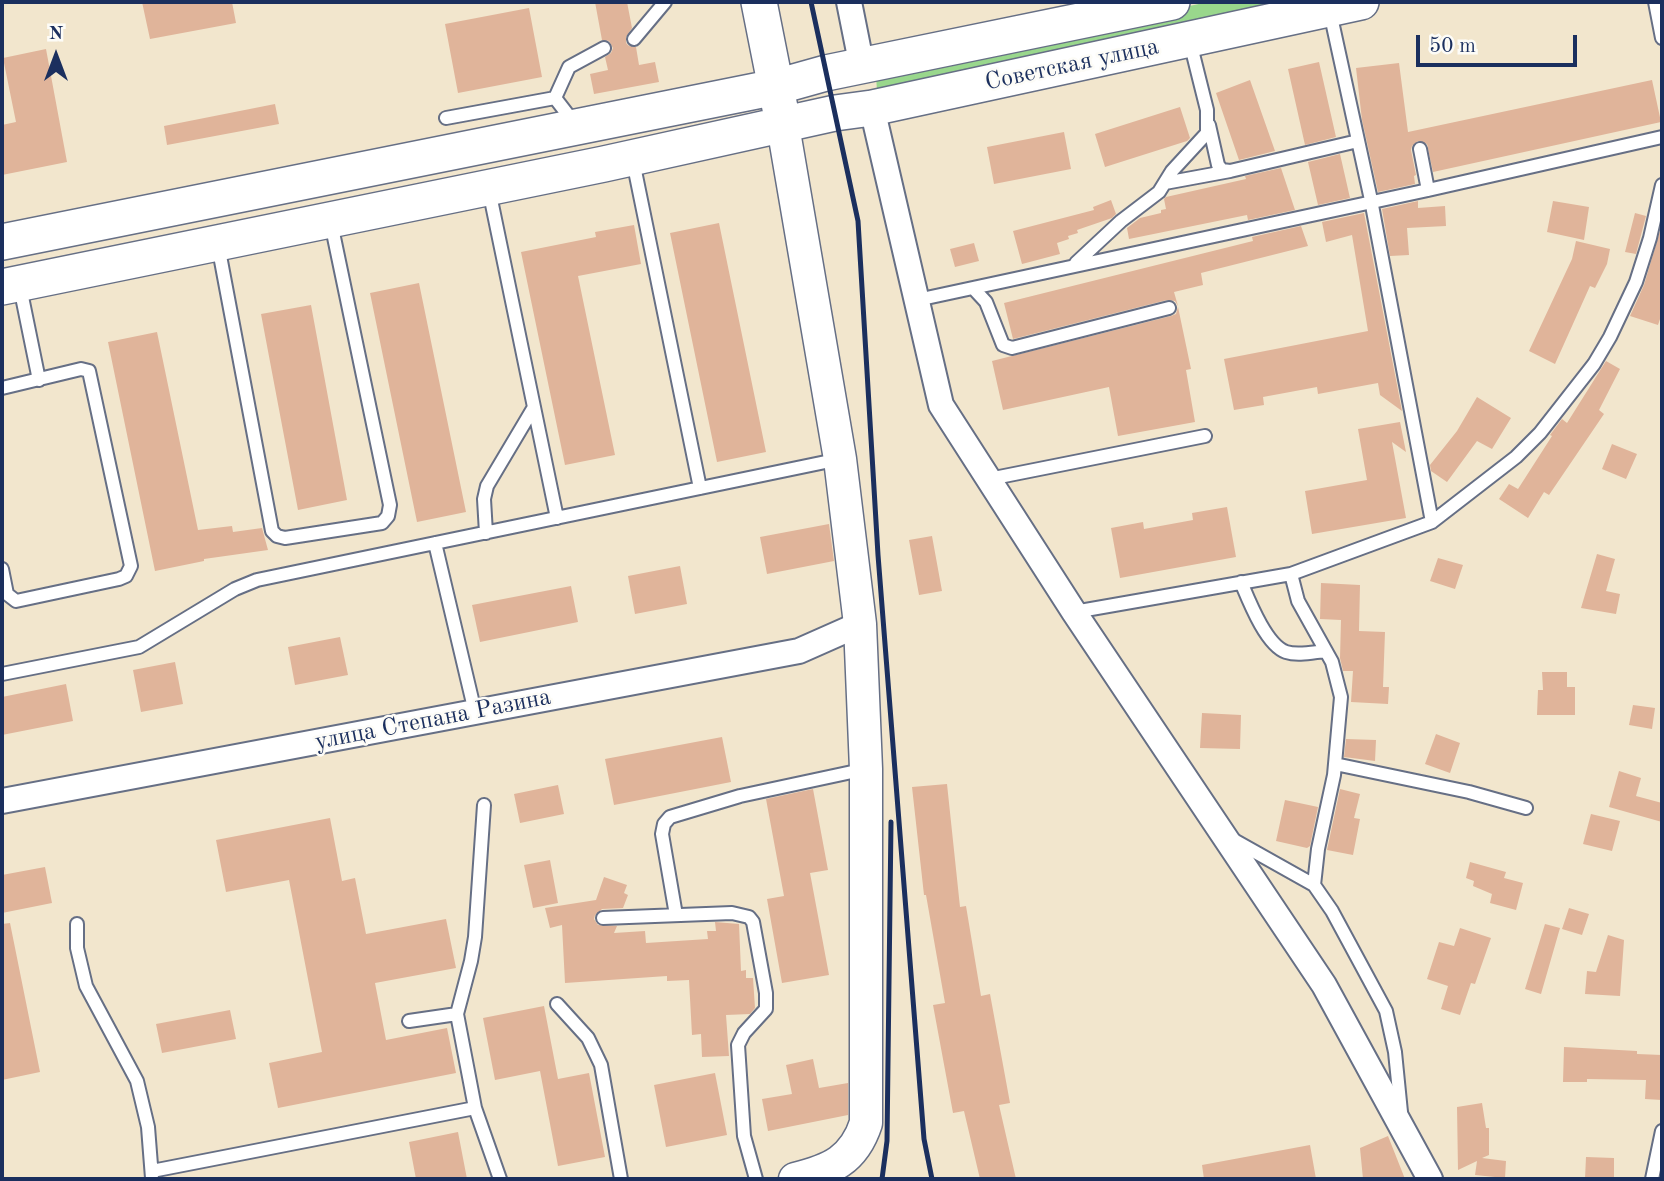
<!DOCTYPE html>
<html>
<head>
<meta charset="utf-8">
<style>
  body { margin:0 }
  #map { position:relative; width:1664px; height:1181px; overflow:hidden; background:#f2e6cd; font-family:"Old Standard TT",serif }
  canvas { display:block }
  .frame { position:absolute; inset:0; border:4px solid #1b2f5e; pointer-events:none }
  .north { position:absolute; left:21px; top:21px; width:70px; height:70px; -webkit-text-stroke:5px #fdfcf7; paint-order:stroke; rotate:0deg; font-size:19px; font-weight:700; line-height:28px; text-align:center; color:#1b2f5e }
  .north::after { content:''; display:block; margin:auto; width:24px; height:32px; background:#1b2f5e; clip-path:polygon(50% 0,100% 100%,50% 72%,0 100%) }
  .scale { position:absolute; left:1416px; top:35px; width:161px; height:32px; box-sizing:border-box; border:4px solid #1b2f5e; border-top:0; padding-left:9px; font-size:21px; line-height:24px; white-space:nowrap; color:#1b2f5e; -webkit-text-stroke:5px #fdfcf7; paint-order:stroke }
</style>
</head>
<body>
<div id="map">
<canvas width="1664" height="1181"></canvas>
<div class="frame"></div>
<div class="north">N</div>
<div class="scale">50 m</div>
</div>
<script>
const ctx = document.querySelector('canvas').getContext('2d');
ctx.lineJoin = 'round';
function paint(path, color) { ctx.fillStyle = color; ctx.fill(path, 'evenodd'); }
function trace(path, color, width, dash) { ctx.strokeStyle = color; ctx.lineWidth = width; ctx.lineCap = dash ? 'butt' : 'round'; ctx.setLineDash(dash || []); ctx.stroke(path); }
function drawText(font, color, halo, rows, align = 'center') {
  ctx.font = font + ' "Old Standard TT",serif'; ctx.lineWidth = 5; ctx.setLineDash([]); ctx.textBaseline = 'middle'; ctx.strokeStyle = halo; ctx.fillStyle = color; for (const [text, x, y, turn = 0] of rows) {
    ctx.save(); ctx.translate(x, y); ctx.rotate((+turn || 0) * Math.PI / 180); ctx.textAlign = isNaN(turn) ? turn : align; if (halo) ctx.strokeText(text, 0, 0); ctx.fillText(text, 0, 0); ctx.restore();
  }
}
const green = new Path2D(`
  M1208,2H1311L877,90L876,77L886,71Z`);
const building = new Path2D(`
  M142,2H232L236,23L150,39Z
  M595,2H627L632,28L626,37V43L629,46L636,47L639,65L655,62L659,82L594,94L590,74L608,70L605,57L611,53L613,48L609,41L602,40Z
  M529,8L542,77L458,93L445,24Z
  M46,49L67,162L2,175V125L16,122L3,58Z
  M1319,62L1336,137L1305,145L1288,69Z
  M1399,63L1408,132L1652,80L1661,122L1433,172L1427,144L1418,141L1412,146L1411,150L1416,175L1414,176L1415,184L1378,192L1362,120L1356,68Z
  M1250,80L1275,151L1239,160L1216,93Z
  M275,104L279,124L167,145L164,126Z
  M1180,107L1190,138L1187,141L1105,167L1095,134Z
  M1064,132L1071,169L994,184L987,147Z
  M1340,154L1350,198L1318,205L1308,162Z
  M1281,168L1295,210L1248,220L1247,215L1129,239L1127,228L1140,218L1161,213V210L1166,209L1164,199L1166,197L1246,179L1245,176Z
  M1111,200L1116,214L1112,218L1077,230L1078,233L1068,236L1069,239L1057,243L1060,254L1022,264L1013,231L1094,210L1093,207Z
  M1418,201V208L1445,206L1446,226L1407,228L1409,255L1390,256L1382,209Z
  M1553,201L1589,207L1584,240L1547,232Z
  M1364,213L1402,411L1380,395L1378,383L1318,394L1317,387L1263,397L1264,405L1234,410L1224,359L1368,331L1352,235L1326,242L1322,222Z
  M1635,213L1646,216L1636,254L1625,252Z
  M719,223L766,452L717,462L670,233Z
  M1662,224V313L1658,325L1630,316L1644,285Z
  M634,225L641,264L578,276L615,455L565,465L521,252L596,237L595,232Z
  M1301,226L1308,246L1201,273L1203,285L1174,292L1178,306L1175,301L1167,300L1013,339L1004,303L1253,241L1252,237Z
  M1576,241L1610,249L1607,264L1595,288L1590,286L1555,364L1529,351L1572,259Z
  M974,243L979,261L955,267L950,249Z
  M419,283L466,512L417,522L370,293Z
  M311,305L347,500L298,510L261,314Z
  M1178,307L1191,369L1186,370L1195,422L1118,436L1109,387L1003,410L992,361L1171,316L1176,314Z
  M157,332L198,530L232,526L233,532L262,528L268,550L204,559V561L155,571L108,342Z
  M1606,361L1620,369L1599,410L1604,414L1549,495L1544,492L1528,518L1499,499L1509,484L1518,489L1552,436L1550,435L1562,419L1567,423Z
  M1477,397L1511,418L1492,449L1477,441L1447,482L1431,471L1430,465L1457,431Z
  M1400,422L1406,452L1392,442L1406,518L1312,534L1305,491L1367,480L1358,429Z
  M1612,444L1637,454L1626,479L1602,469Z
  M1227,507L1236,557L1120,578L1111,528L1143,522L1144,529L1193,520L1192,513Z
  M829,524L834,561L767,574L760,537Z
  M932,536L942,591L919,595L909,540Z
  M1597,554L1615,559L1606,591L1620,594L1616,614L1581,608Z
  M1438,558L1463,565L1455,589L1430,581Z
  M680,566L687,604L635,614L628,576Z
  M1321,583L1360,585L1359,631L1385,632L1383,687H1389L1388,704L1351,702L1353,671H1343L1340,658L1341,620L1320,619Z
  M571,586L578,622L480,642L472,605Z
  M340,637L348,675L295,685L288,647Z
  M175,662L183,704L141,712L133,670Z
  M1542,672H1567V687H1575V715H1537L1538,690H1543Z
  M66,684L73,721L2,735V697Z
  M1633,705L1655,708L1652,729L1629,725Z
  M1202,713L1241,715L1240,749L1200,748Z
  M1436,734L1460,743L1450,773L1425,764Z
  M722,737L731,782L614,805L605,759Z
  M1346,739L1376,740L1375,761L1344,757Z
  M1619,771L1641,778L1636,796L1662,803V822L1609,807Z
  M947,784L960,907L966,906L981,996L990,994L1010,1103L999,1105L1016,1179H980L964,1111L953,1113L933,1005L945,1003L926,895H924L912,787Z
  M558,785L564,814L520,823L514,794Z
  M813,789L828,870L810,873L829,975L782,983L767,899L784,896L766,799Z
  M1340,789L1360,794L1354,818L1360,819L1353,855L1327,850Z
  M1285,800L1318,807L1310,846L1307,848L1276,841Z
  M1591,814L1620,821L1612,851L1583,844Z
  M330,818L342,881L355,878L366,934L446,919L456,968L375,983L386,1040L447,1028L456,1073L278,1108L269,1063L322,1052L289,880L226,892L216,840Z
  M550,860L558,903L533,908L524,865Z
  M1470,862L1506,872L1504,878L1523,883L1516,910L1490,903L1492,894L1473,886L1474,881L1466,878Z
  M45,867L52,903L2,913V875Z
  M604,877L627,885L624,893L628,895L623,908L602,909L595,915L594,919L598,925L617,926L614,933L645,931L646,943L708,939L707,931H716L715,922L739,924L741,971L746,970V978H753L755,1008L750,1014L726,1015L729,1056L702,1057L701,1034L692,1035L689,980L667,981V976L565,983L562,925L550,928L545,908L596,900Z
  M1569,908L1589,914L1582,935L1562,929Z
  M10,923L40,1072L2,1080V924Z
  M1545,924L1560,928L1541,994L1525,989Z
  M1460,928L1491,938L1475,984L1471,983L1460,1015L1441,1009L1448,986L1427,979L1439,942L1454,946Z
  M1608,935L1624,940L1620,996L1585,994L1587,971L1596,972Z
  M544,1006L558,1079L589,1073L605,1157L558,1166L540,1071L495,1080L483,1018Z
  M230,1010L236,1039L162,1053L156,1024Z
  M1564,1047L1637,1051V1054L1662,1055V1100L1645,1099L1646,1080L1587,1079V1082H1563Z
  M813,1059L819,1088L848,1083V1115L768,1131L762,1099L792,1094L786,1065Z
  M715,1073L727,1135L666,1147L654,1085Z
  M1482,1103L1486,1128H1489V1155L1482,1158L1506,1161L1505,1178L1475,1175L1477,1161L1458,1170L1457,1107Z
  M458,1132L467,1179H416L409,1142Z
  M1388,1136L1405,1179H1363L1360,1148Z
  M1310,1145L1316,1179H1204L1202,1165Z
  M1586,1157L1614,1158V1179H1585Z`);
const service = new Path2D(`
  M1655,2L1662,38
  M1330,12L1371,200L1432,522
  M634,39L665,2
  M446,118L555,98
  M575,124L555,98L569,67L604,48
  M1209,125L1218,165L1222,170L1230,171L1358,141
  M1420,149L1428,190L1662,137
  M633,161L700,488
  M1165,183L1230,171
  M489,190L557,518
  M218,245L272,531L277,536L285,538L382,523L388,516L390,505L331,223
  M1076,263L1121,221L1159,192L1172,171L1207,133V110L1190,42
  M20,287L39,380
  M973,288L986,302L1003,345L1012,348L1169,308
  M917,300L1428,190
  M2,388L81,369L89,371L131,566L126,576L119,579L16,601L7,594L2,569
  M989,479L1205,436
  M486,533L484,499L487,486L534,407
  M435,543L475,712
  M1291,574L1298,601L1332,662L1341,697L1334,775L1318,849L1314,885
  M1241,582C1249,601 1266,645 1286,652C1298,656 1314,652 1326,651
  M1074,612L1291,574L1432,522L1516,457L1540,433L1594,364L1610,337L1636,282L1650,238L1662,185
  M2,674L139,647L235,589L257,580L840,459
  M1335,764L1469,792L1526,808
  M484,805L475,937L471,961L457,1014L475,1108L500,1179
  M1232,839L1314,885L1332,911L1386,1011L1395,1052L1401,1112
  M676,915L662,834L664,824L670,817L740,796L866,769
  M603,918L732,913L749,917L753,922L766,993V1009L744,1033L738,1045L744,1136L756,1179
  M77,924V948L86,986L137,1081L148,1127L152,1178
  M557,1004L588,1038L601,1065L621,1179
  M409,1021L457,1014
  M152,1171L475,1108
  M1652,1179L1662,1131`);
const minor = new Path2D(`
  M849,2L862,67
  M872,108L941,405L1074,612L1324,985L1430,1179
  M2,801L799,651L860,624`);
const tertiary = new Path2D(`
  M783,126L840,459L860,624L866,769V1123C854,1160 831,1170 795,1179`);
const secondary = new Path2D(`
  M759,2L780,108
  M2,242L776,87L826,73L1172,2
  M2,287L604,164L835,113L872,108L1361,2`);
const rail = new Path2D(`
  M811,2L858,221L878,555L924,1139L932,1179
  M882,1179L887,1141L891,822`);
const streetNames = [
  ["Советская улица",1072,65,-12],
  ["улица Степана Разина",433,720,-11]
];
paint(green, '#99d78c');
paint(building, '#e0b49a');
trace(service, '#666f85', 16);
trace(minor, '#666f85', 28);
trace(tertiary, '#666f85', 35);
trace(secondary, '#666f85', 38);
trace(service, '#fff', 12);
trace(minor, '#fff', 24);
trace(tertiary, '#fff', 32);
trace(secondary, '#fff', 35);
trace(rail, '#1b2f5e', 5);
drawText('24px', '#1b2f5e', '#fdfcf7', streetNames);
</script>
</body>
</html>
